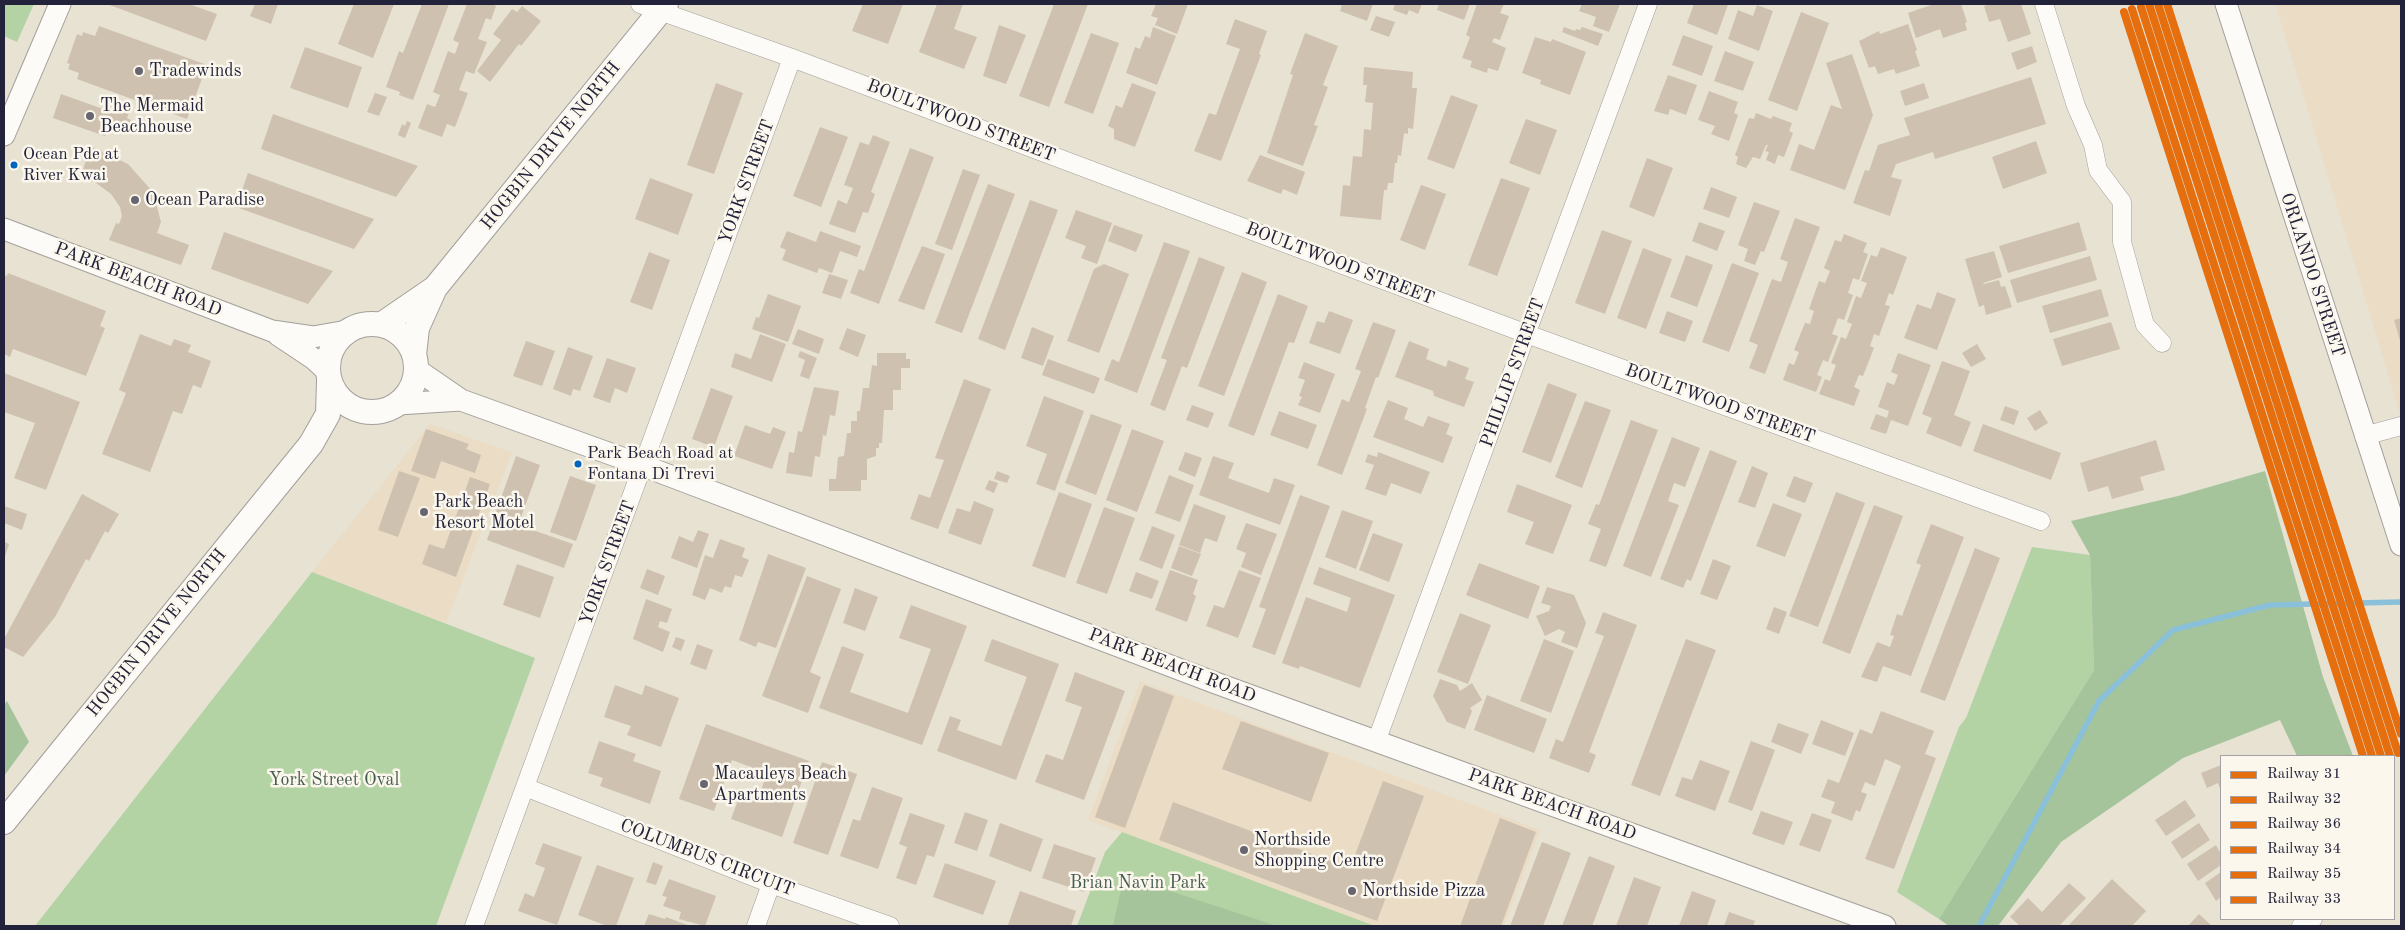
<!DOCTYPE html>
<html>
<head>
<meta charset="utf-8">
<style>
  body { margin:0 }
  #map { position:relative; width:2405px; height:930px; overflow:hidden; background:#e8e2d3; font-family:"Old Standard TT",serif }
  canvas { display:block }
  .frame { position:absolute; inset:0; border:5px solid #22223b; pointer-events:none }
  .legend { position:absolute; left:2220px; top:755px; width:175px; height:165px; box-sizing:border-box; background:#fbf7ec; border:1px solid #a4a2a5; margin:0; padding:6px 9px; list-style:none; font-size:15px; color:#22223b }
  .legend li { display:flex; align-items:center; gap:10px; height:25px }
  .legend b { width:25px; border:1px solid #a4a2a5 }
</style>
</head>
<body>
<div id="map">
<canvas width="2405" height="930"></canvas>
<div class="frame"></div>
<ul class="legend">
<li><b style="height:6px;background:#e56e0f"></b>Railway 31</li>
<li><b style="height:6px;background:#e56e0f"></b>Railway 32</li>
<li><b style="height:6px;background:#e56e0f"></b>Railway 36</li>
<li><b style="height:6px;background:#e56e0f"></b>Railway 34</li>
<li><b style="height:6px;background:#e56e0f"></b>Railway 35</li>
<li><b style="height:6px;background:#e56e0f"></b>Railway 33</li>
</ul>
</div>
<script>
const ctx = document.querySelector('canvas').getContext('2d');
ctx.lineJoin = 'round';
function paint(path, color) { ctx.fillStyle = color; ctx.fill(path, 'evenodd'); }
function trace(path, color, width, dash) { ctx.strokeStyle = color; ctx.lineWidth = width; ctx.lineCap = dash ? 'butt' : 'round'; ctx.setLineDash(dash || []); ctx.stroke(path); }
function drawText(font, color, halo, rows, align = 'center') {
  ctx.font = font + ' "Old Standard TT",serif'; ctx.lineWidth = 5; ctx.setLineDash([]); ctx.textBaseline = 'middle'; ctx.strokeStyle = halo; ctx.fillStyle = color; for (const [text, x, y, turn = 0] of rows) {
    ctx.save(); ctx.translate(x, y); ctx.rotate((+turn || 0) * Math.PI / 180); ctx.textAlign = isNaN(turn) ? turn : align; if (halo) ctx.strokeText(text, 0, 0); ctx.fillText(text, 0, 0); ctx.restore();
  }
}
const built = new Path2D(`
  M2275,4H2401V417L2305,101Z
  M430,424L512,452L446,623L312,572Z
  M1140,681L1540,830L1504,926H1375L1088,820Z`);
const green = new Path2D(`
  M4,4H34L17,42L4,36Z
  M2032,547L2090,555L2094,670L1939,919L1897,892L1959,727L1966,718Z
  M312,572L535,658L436,926H35Z
  M1122,832L1375,926H1077L1105,852Z`);
const forest = new Path2D(`
  M2265,471L2323,677L2353,756H2297L2280,720L2183,758L2061,842L1998,926H1949L1939,919L2094,670L2090,555L2071,521L2178,496Z
  M7,701L29,742L4,776V705Z
  M1124,876L1277,926H1113Z`);
const stream = new Path2D(`
  M1979,926L2099,701L2173,630L2270,605L2401,602`);
const building = new Path2D(`
  M107,4H189L217,14L206,41Z
  M255,4H278L271,24L250,16Z
  M354,4H394L373,58L338,44Z
  M422,4H449L413,100L399,95L400,92L386,87L399,51L403,53Z
  M467,4H492L496,6L491,20L486,18L478,39L487,42L474,74L466,71L459,90L468,93L455,127L447,124L442,137L418,128L427,104L435,107L440,95L433,92L448,51L455,54L459,43L453,40Z
  M863,4H903L888,44L852,31Z
  M937,4H963L954,29L977,37L964,69L919,52Z
  M1054,4H1088L1049,107L1019,96Z
  M1156,4H1188L1177,34L1155,25L1158,18L1151,16Z
  M1342,4H1373L1367,21L1340,11Z
  M1395,4H1422L1418,14L1409,10L1407,15L1393,10Z
  M1439,4H1470L1464,20L1437,10Z
  M1477,4H1504L1500,13L1509,16L1500,40L1494,38L1492,42L1506,48L1498,71L1488,68L1487,73L1470,67L1472,61L1462,58L1470,37L1466,35Z
  M1582,4H1620L1609,32L1593,26L1596,17L1579,11Z
  M1694,4L1728,5L1717,35L1687,23Z
  M1934,4H1961L1967,22L1965,23L1967,30L1943,38L1940,29L1916,38L1908,13Z
  M1990,4H2021L2031,34L2008,42L2000,19L1989,22L1984,6Z
  M1757,5L1773,11L1759,51L1728,39L1738,10L1753,16Z
  M522,6L541,21L521,46L519,44L490,82L477,71L501,40L493,34L512,9L517,12Z
  M1801,12L1829,23L1797,111L1768,100Z
  M1376,16L1395,22L1389,37L1370,30Z
  M1235,19L1267,31L1259,54L1261,55L1221,161L1194,151L1209,113L1216,115L1240,49L1226,44Z
  M1908,24L1917,50L1915,51L1920,66L1896,74L1894,69L1878,74L1875,66L1869,68L1859,41L1879,31L1880,34Z
  M999,25L1026,35L1006,84L983,76Z
  M99,26L207,65L187,119L77,79L79,73L68,69L70,64L67,63L77,34L82,36L83,32L95,36Z
  M1153,27L1176,36L1157,85L1126,73L1135,47L1140,49L1145,36L1150,38Z
  M1564,27L1575,31L1576,29L1580,30L1582,27L1603,34L1598,46L1562,32Z
  M1091,33L1119,43L1093,114L1064,103Z
  M1305,33L1338,46L1323,85L1328,87L1314,125L1318,126L1303,166L1267,153L1293,75L1290,74Z
  M1683,35L1713,46L1702,76L1672,65Z
  M1535,37L1551,42L1552,39L1586,52L1570,95L1540,84L1541,80L1522,73Z
  M2032,46L2037,62L2017,70L2011,53Z
  M305,47L362,67L348,108L290,88Z
  M1725,51L1754,62L1743,91L1714,81Z
  M1852,54L1873,115L1845,190L1790,170L1799,144L1814,150L1831,105L1842,109L1826,63Z
  M1364,67L1413,72L1412,88H1417L1413,129L1408,128V134L1404,133L1401,156L1398,155L1397,163H1395L1393,183H1388L1387,190H1384L1381,220L1340,216L1343,185L1350,186L1353,156L1362,157L1364,129L1371,130L1373,103L1365,102L1367,85H1363Z
  M1668,75L1697,85L1686,115L1670,109L1668,115L1654,111Z
  M2031,77L2046,124L1935,159L1933,152L1896,164L1891,177L1902,180L1890,216L1853,203L1865,170L1869,171L1878,145L1910,135L1904,118Z
  M716,83L743,93L714,174L687,165Z
  M1132,83L1156,92L1135,147L1114,139V129L1108,126L1116,105L1122,108Z
  M1924,83L1929,98L1905,106L1900,91Z
  M1709,91L1738,102L1734,113L1738,115L1729,141L1711,134L1715,126L1698,120Z
  M375,93L387,97L379,116L367,112Z
  M61,94L117,114L119,109L129,113L127,118L131,120L126,132L109,125L105,136L53,118Z
  M1451,95L1478,105L1454,169L1427,159Z
  M1756,113L1771,119L1773,116L1792,123L1789,131L1793,133L1784,157L1778,155L1775,164L1766,160L1769,152L1765,151L1768,145H1766L1760,159L1753,157L1746,168L1736,164L1738,157L1735,155L1749,118L1754,119Z
  M273,114L418,166L396,197L261,149Z
  M1526,119L1557,130L1540,175L1509,163Z
  M407,121L411,123L405,138L398,135L402,124L405,126Z
  M820,127L848,137L821,207L793,196Z
  M873,135L890,142L871,192L875,194L868,213L863,212L855,233L829,224L838,200L847,204L853,188L844,185L860,142L869,145Z
  M2036,141L2047,173L2003,189L1992,157Z
  M90,146L128,164L153,192L161,222L157,233L189,245L181,265L109,240L116,223L119,224L122,216L120,207L111,194L96,183L81,177Z
  M910,148L934,157L879,304L850,293L859,269L864,271Z
  M1260,155L1305,172L1297,195L1283,189L1281,194L1247,181Z
  M1647,158L1673,168L1654,217L1629,207Z
  M963,169L980,175L952,250L935,244Z
  M248,173L374,219L354,249L236,207Z
  M650,178L693,194L678,235L635,219Z
  M1501,178L1530,188L1497,276L1468,265Z
  M988,184L1015,194L962,333L935,323Z
  M1421,185L1446,194L1425,250L1400,240Z
  M1711,187L1737,197L1729,218L1703,209Z
  M1030,200L1058,210L1005,350L978,339Z
  M1754,202L1780,211L1764,252L1761,251L1755,265L1744,261L1748,249L1738,245Z
  M1076,210L1112,223L1097,264L1081,258L1086,246L1065,238Z
  M1795,218L1820,227L1765,374L1749,368L1758,345L1749,341L1772,279L1781,282L1788,262L1780,259Z
  M1699,222L1725,231L1717,251L1692,241Z
  M2079,222L2087,250L2008,273L1999,246Z
  M1114,225L1143,235L1136,252L1108,241Z
  M1602,230L1632,241L1605,314L1575,303Z
  M787,231L816,242L820,231L861,246L857,257L840,251L832,273L819,268L817,273L782,260L786,250L780,247Z
  M224,232L333,271L308,304L211,269Z
  M1844,234L1867,243L1863,252L1868,254L1859,280L1853,278L1848,293L1853,295L1844,320L1838,318L1832,334L1838,336L1828,362L1823,360L1817,375L1822,377L1816,392L1783,380L1789,363L1794,365L1799,352L1794,350L1805,323L1810,324L1814,311L1809,309L1819,281L1825,283L1830,271L1824,268L1835,240L1841,242Z
  M1164,242L1190,251L1137,393L1104,380L1112,359L1119,362Z
  M922,246L945,254L924,310L898,301Z
  M1881,247L1907,257L1893,295L1889,293L1885,305L1890,306L1879,336L1874,334L1870,346L1874,348L1863,376L1859,375L1854,387L1860,390L1854,406L1819,394L1825,379L1830,381L1836,365L1831,363L1841,337L1846,339L1852,324L1847,322L1856,296L1861,298L1867,283L1861,281L1871,255L1877,257Z
  M1643,248L1672,259L1646,329L1617,318Z
  M1994,251L2002,277L1983,283L1984,284L1999,280L2001,287L2005,286L2012,307L1986,315L1984,305L1979,307L1965,259Z
  M649,252L670,260L652,310L630,302Z
  M1686,255L1713,265L1697,307L1670,297Z
  M2090,256L2097,280L2017,303L2010,280Z
  M1199,257L1225,267L1187,368L1182,366L1165,411L1150,405L1167,360L1161,358Z
  M1732,263L1759,273L1729,352L1702,342Z
  M1104,264L1129,274L1099,353L1067,341L1094,269Z
  M1242,272L1267,282L1224,396L1198,386Z
  M8,273L106,311L100,326L105,328L86,376L13,349L10,357L4,354V275L7,276Z
  M829,274L848,280L841,299L822,293Z
  M2101,289L2109,316L2050,333L2042,306Z
  M1937,292L1956,299L1937,350L1904,338L1917,304L1931,309Z
  M768,294L801,306L788,342L752,329L756,317L759,318Z
  M1278,294L1308,306L1294,343L1289,342L1254,436L1228,426Z
  M1329,311L1353,320L1340,354L1309,343L1317,321L1324,323Z
  M1667,311L1693,321L1685,342L1659,333Z
  M2401,318V344L2394,320Z
  M1373,322L1396,330L1378,378L1376,377L1365,408L1367,409L1342,475L1317,465L1342,399L1349,402L1361,371L1355,369Z
  M2111,322L2120,349L2062,366L2053,339Z
  M1032,327L1054,336L1043,366L1021,358Z
  M847,328L866,335L858,357L839,349Z
  M798,329L824,339L819,354L792,344Z
  M140,334L171,346L174,339L191,345L188,352L211,361L201,388L193,385L182,414L173,411L150,472L102,454L126,393L119,390Z
  M760,334L786,344L772,382L731,367L735,353L751,359Z
  M526,341L555,351L542,386L513,376Z
  M1409,341L1429,349L1426,359L1446,367L1448,360L1469,368L1465,379L1474,382L1464,407L1434,396L1433,391L1395,377Z
  M1977,344L1986,359L1971,367L1962,353Z
  M568,347L593,356L580,391L573,389L571,396L553,389Z
  M800,351L817,358L809,379L800,376L805,360L798,357Z
  M877,353H906V359H910V368H901V390H893V410H884L882,443H879V448H876V456L867,459V480H861V491H829V479H836L838,457L844,456L847,433H851V421H857V411H860L863,388H869L872,365L877,366Z
  M1898,353L1931,365L1908,426L1891,420L1886,434L1870,429L1876,414L1887,418L1889,411L1878,407L1887,382L1894,385L1898,375L1891,372Z
  M607,358L636,368L627,393L615,388L610,403L593,397Z
  M1048,359L1100,378L1094,394L1042,375Z
  M1942,361L1970,371L1954,415L1971,422L1961,447L1926,433L1932,418L1922,414Z
  M1304,362L1335,374L1320,413L1298,405L1302,397L1299,396L1305,380L1298,378Z
  M4,373L80,402L46,490L14,478L35,423L4,412Z
  M964,379L991,389L938,529L910,519L919,494L930,498L944,460L935,458Z
  M1548,383L1577,394L1551,463L1522,452Z
  M814,387L839,391L835,416L830,415L826,436L823,435L820,457L815,456L812,477L786,473L789,452L794,453L798,431L802,432Z
  M711,388L733,396L714,447L692,439Z
  M1044,396L1084,411L1055,491L1036,484L1047,454L1026,446Z
  M1388,400L1408,408L1404,419L1423,427L1428,416L1450,424L1446,434L1453,437L1443,463L1373,437Z
  M1585,401L1611,410L1582,488L1555,477Z
  M1192,405L1214,413L1208,428L1186,420Z
  M2005,406L2019,411L2014,425L2000,420Z
  M2040,410L2048,423L2035,431L2027,418Z
  M1279,411L1317,425L1308,449L1270,435Z
  M1091,414L1122,425L1096,495L1065,483Z
  M1631,420L1658,430L1606,567L1589,561L1601,529L1588,524L1596,504L1599,505Z
  M1983,424L2061,453L2051,480L1973,451Z
  M745,425L770,434L773,427L786,432L772,469L734,456Z
  M426,429L469,444L466,449L481,455L475,473L441,461L435,479L411,471Z
  M1132,429L1164,441L1137,512L1106,500Z
  M1672,437L1700,448L1685,487L1674,483L1668,501L1679,505L1651,577L1623,566Z
  M2156,440L2165,470L2140,477L2144,490L2112,499L2108,486L2088,492L2080,463Z
  M1710,450L1737,461L1691,581L1687,579L1683,588L1660,579Z
  M1185,452L1202,458L1195,477L1178,470Z
  M1378,452L1430,472L1421,494L1391,483L1386,496L1365,489L1374,465L1365,462L1368,454L1377,457Z
  M516,456L540,465L520,520L496,512Z
  M1213,456L1234,463L1228,478L1269,493L1274,478L1295,485L1280,525L1199,495Z
  M1752,466L1768,473L1755,508L1738,502Z
  M399,471L420,478L398,537L378,530Z
  M997,471L1010,476L1007,483L994,479Z
  M1169,475L1194,485L1180,522L1155,513Z
  M570,476L596,485L576,541L550,532Z
  M1794,476L1813,483L1805,503L1786,496Z
  M470,477L490,484L456,577L422,564L429,544L444,549Z
  M989,480L998,483L994,493L985,489Z
  M1517,484L1572,505L1553,554L1525,544L1534,522L1507,512Z
  M1059,492L1092,504L1065,578L1032,566Z
  M1836,492L1865,503L1818,627L1789,616Z
  M82,494L119,514L108,533L105,531L89,561L86,559L55,617L23,657L4,647V639Z
  M1300,495L1330,506L1275,655L1252,647L1266,609L1259,607Z
  M974,501L994,509L981,545L948,533L957,508L970,512Z
  M1773,503L1802,514L1785,557L1756,546Z
  M1194,504L1226,516L1217,542L1205,538L1200,553L1179,545Z
  M1874,505L1903,516L1850,654L1822,643Z
  M4,506L27,514L22,530L4,523Z
  M1104,507L1135,518L1107,594L1076,583Z
  M1342,510L1373,521L1356,569L1325,557Z
  M495,517L573,544L564,568L487,540Z
  M1246,523L1277,534L1261,575L1241,567L1246,553L1236,549Z
  M1931,524L1964,537L1911,676L1883,666L1877,682L1861,677L1877,642L1890,647L1894,636L1890,635L1897,614L1902,616L1921,565L1916,563Z
  M1152,526L1175,535L1162,569L1139,560Z
  M698,530L709,534L697,568L671,558L679,536L693,542Z
  M1373,533L1403,544L1389,582L1359,570Z
  M720,539L745,548L742,557L749,560L742,577L735,575L731,588L725,586L722,593L710,588L705,600L692,595L705,555L713,558Z
  M4,542L9,544L4,560Z
  M1179,546L1201,554L1192,576L1171,568Z
  M1975,548L2000,558L1945,701L1920,692Z
  M768,554L806,568L776,648L758,642L756,647L739,640Z
  M1713,559L1731,566L1717,600L1700,594Z
  M1479,563L1540,586L1528,619L1466,595Z
  M517,564L554,577L540,618L503,605Z
  M1319,567L1395,595L1360,688L1300,666L1299,669L1282,663L1306,597L1347,612L1351,598L1313,584Z
  M647,569L665,576L658,595L640,588Z
  M1170,570L1198,580L1193,594L1196,596L1187,622L1155,610Z
  M1239,570L1261,578L1238,638L1206,626L1214,605L1224,608Z
  M1136,572L1159,581L1152,599L1129,591Z
  M807,576L841,589L810,672L821,677L808,713L762,696Z
  M1547,587L1574,595L1586,623L1577,648L1561,642L1565,632L1559,629L1545,636L1536,616L1549,611L1551,606L1541,603Z
  M855,588L878,597L865,631L843,623Z
  M646,599L672,609L667,623L660,621L658,627L670,632L663,652L633,639Z
  M911,605L967,626L922,745L819,708L842,646L864,654L850,692L908,713L931,649L899,638Z
  M1774,607L1787,612L1779,634L1766,629Z
  M1603,612L1637,625L1589,752L1596,755L1589,773L1549,758L1556,739L1563,742L1604,636L1595,633Z
  M1460,613L1491,625L1468,684L1437,672Z
  M676,637L685,640L681,651L672,647Z
  M992,639L1059,664L1016,780L937,751L950,716L961,720L957,730L1001,746L1027,677L984,661Z
  M1544,639L1574,651L1551,713L1520,701Z
  M1686,639L1716,650L1660,796L1631,785Z
  M697,644L713,650L706,670L690,664Z
  M1075,672L1125,691L1084,800L1035,782L1046,754L1063,760L1082,707L1065,701Z
  M1440,679L1457,685L1460,691L1472,683L1482,700L1470,708L1472,711L1465,729L1447,722L1433,696Z
  M615,685L642,695L645,685L679,698L661,747L627,735L631,726L604,717Z
  M1144,685L1174,696L1125,828L1095,817Z
  M1487,695L1547,719L1534,753L1474,730Z
  M1881,711L1934,731L1925,754L1936,758L1894,869L1865,859L1901,766L1885,759L1875,786L1865,782L1861,792L1867,794L1860,812L1856,810L1852,821L1831,813L1835,802L1821,797L1828,779L1839,783L1860,729L1872,734Z
  M1821,720L1854,733L1845,756L1812,744Z
  M1241,721L1329,753L1311,802L1222,769Z
  M1778,723L1809,734L1801,754L1771,742Z
  M706,724L809,761L782,837L731,819L740,795L757,802L767,773L732,760L714,811L679,799Z
  M599,741L636,754L633,761L661,771L650,804L600,786L603,778L588,773Z
  M1751,741L1775,750L1752,811L1728,802Z
  M1700,760L1730,771L1715,811L1675,796L1682,777L1692,780Z
  M822,762L857,774L828,855L793,843Z
  M2221,765V792L2218,783L2207,788L2201,773Z
  M1383,781L1424,796L1377,921L1159,840L1173,802L1350,868Z
  M872,787L903,798L878,869L840,856L853,819L860,821Z
  M2185,800L2196,816L2166,836L2155,820Z
  M1761,811L1793,822L1784,845L1752,834Z
  M965,812L988,820L977,851L954,843Z
  M910,813L945,825L934,857L927,855L916,885L896,878L907,847L899,844Z
  M1812,813L1832,820L1820,852L1799,845Z
  M1500,818L1536,832L1501,926H1460Z
  M1000,823L1043,839L1031,872L989,856Z
  M2199,823L2210,840L2182,859L2171,842Z
  M1542,842L1571,853L1543,926H1510Z
  M543,843L582,857L557,925L518,911L525,893L534,897L545,868L535,864Z
  M1054,844L1096,858L1084,892L1042,878Z
  M2216,845L2221,854V865L2198,881L2187,864Z
  M1589,856L1615,866L1592,926H1562Z
  M653,862L663,866L656,885L646,882Z
  M945,863L996,881L983,915L933,897Z
  M597,865L634,878L616,926H607L578,915Z
  M2221,872V897L2216,901L2205,883Z
  M1634,877L1661,887L1647,926H1616Z
  M669,879L716,896L705,926L679,919L681,912L663,906L667,897L662,896Z
  M2112,879L2146,911L2132,926H2068Z
  M2069,883L2086,898L2059,926H2020L2010,917L2028,898L2042,912Z
  M1020,891L1076,911L1071,926L1008,925Z
  M1692,891L1716,900L1707,926H1679Z
  M1729,912L1755,921L1753,926H1724Z
  M649,914L665,919L666,917L690,926H644Z
  M2199,914L2212,926H2188Z`);
const minor = new Path2D(`
  M640,4L792,58L1527,334L2041,521
  M2044,4L2076,106L2093,145L2098,170L2122,202V242L2145,325L2162,343
  M2364,436L2401,426
  M1376,742L1648,4
  M525,787L771,884L890,926
  M474,926L792,58
  M756,926L771,884
  M2301,926L2313,919`);
const tertiary = new Path2D(`
  M2226,4L2401,545
  M4,135L60,4
  M4,229L272,331L313,337L347,331
  M278,335L314,359L328,372
  M416,369L461,400L644,466L1213,682L1885,926
  M398,404L461,400`);
const secondary = new Path2D(`
  M328 368a44 44 0 1 1 88 0a44 44 0 1 1-88 0Z
  M381,325L435,288L666,4
  M414,355L417,328L434,290
  M4,822L311,444L328,414L329,381`);
const rail1 = new Path2D(`
  M2149,4L2390,756`);
const rail2 = new Path2D(`
  M2141,7L2381,756`);
const rail3 = new Path2D(`
  M2158,4L2398,753`);
const rail4 = new Path2D(`
  M2132,9L2372,756`);
const rail5 = new Path2D(`
  M2167,4L2401,734`);
const rail6 = new Path2D(`
  M2124,12L2363,756`);
const markers = [
  [139,71,5,"#676570"],
  [90,116,5,"#676570"],
  [14,165,4.5,"#0065bd"],
  [135,200,5,"#676570"],
  [578,464,4.5,"#0065bd"],
  [424,512,5,"#676570"],
  [704,784,5,"#676570"],
  [1244,850,5,"#676570"],
  [1352,891,5,"#676570"]
];
const busNames = [
  ["Ocean Pde at",23,155],
  ["River Kwai",23,176],
  ["Park Beach Road at",587,454],
  ["Fontana Di Trevi",587,475]
];
const poiNames = [
  ["Tradewinds",149,71],
  ["The Mermaid",100,106],
  ["Beachhouse",100,127],
  ["Ocean Paradise",145,200],
  ["Park Beach",434,502],
  ["Resort Motel",434,523],
  ["Macauleys Beach",714,774],
  ["Apartments",714,795],
  ["Northside",1254,840],
  ["Shopping Centre",1254,861],
  ["Northside Pizza",1362,891]
];
const streetNames = [
  ["BOULTWOOD STREET",961,121,21],
  ["HOGBIN DRIVE NORTH",551,146,-51],
  ["YORK STREET",747,182,-70],
  ["BOULTWOOD STREET",1340,264,21],
  ["ORLANDO STREET",2312,275,72],
  ["PARK BEACH ROAD",138,280,21],
  ["PHILLIP STREET",1513,373,-70],
  ["BOULTWOOD STREET",1720,404,20],
  ["YORK STREET",608,563,-70],
  ["HOGBIN DRIVE NORTH",157,633,-51],
  ["PARK BEACH ROAD",1172,666,21],
  ["PARK BEACH ROAD",1552,805,20],
  ["COLUMBUS CIRCUIT",707,858,21]
];
const parkNames = [
  ["York Street Oval",334,780],
  ["Brian Navin Park",1138,883]
];
paint(built, '#eadcc5');
paint(green, '#b3d3a4');
paint(forest, '#a5c49b');
trace(stream, '#8ac0d9', 5.5);
paint(building, '#cec1b0');
trace(minor, '#a39f9a', 19);
trace(tertiary, '#a39f9a', 23);
trace(secondary, '#a39f9a', 26);
trace(minor, '#fcfbf8', 18);
trace(tertiary, '#fcfbf8', 21);
trace(secondary, '#fcfbf8', 24);
trace(rail1, '#e56e0f', 8);
trace(rail2, '#e56e0f', 8);
trace(rail3, '#e56e0f', 8);
trace(rail4, '#e56e0f', 8);
trace(rail5, '#e56e0f', 8);
trace(rail6, '#e56e0f', 8);
for (const [x, y, r, color] of markers) { const dot = new Path2D(); dot.arc(x, y, r, 0, 2 * Math.PI); ctx.fillStyle = color; ctx.fill(dot); trace(dot, '#fbf7ec', 2); }
drawText('17px', '#22223b', '#fbf7ec', busNames, 'left');
drawText('18px', '#22223b', '#fbf7ec', poiNames, 'left');
drawText('18px', '#22223b', '#fbf7ec', streetNames);
drawText('18px', '#465c52', '#fbf7ec', parkNames);
</script>
</body>
</html>
